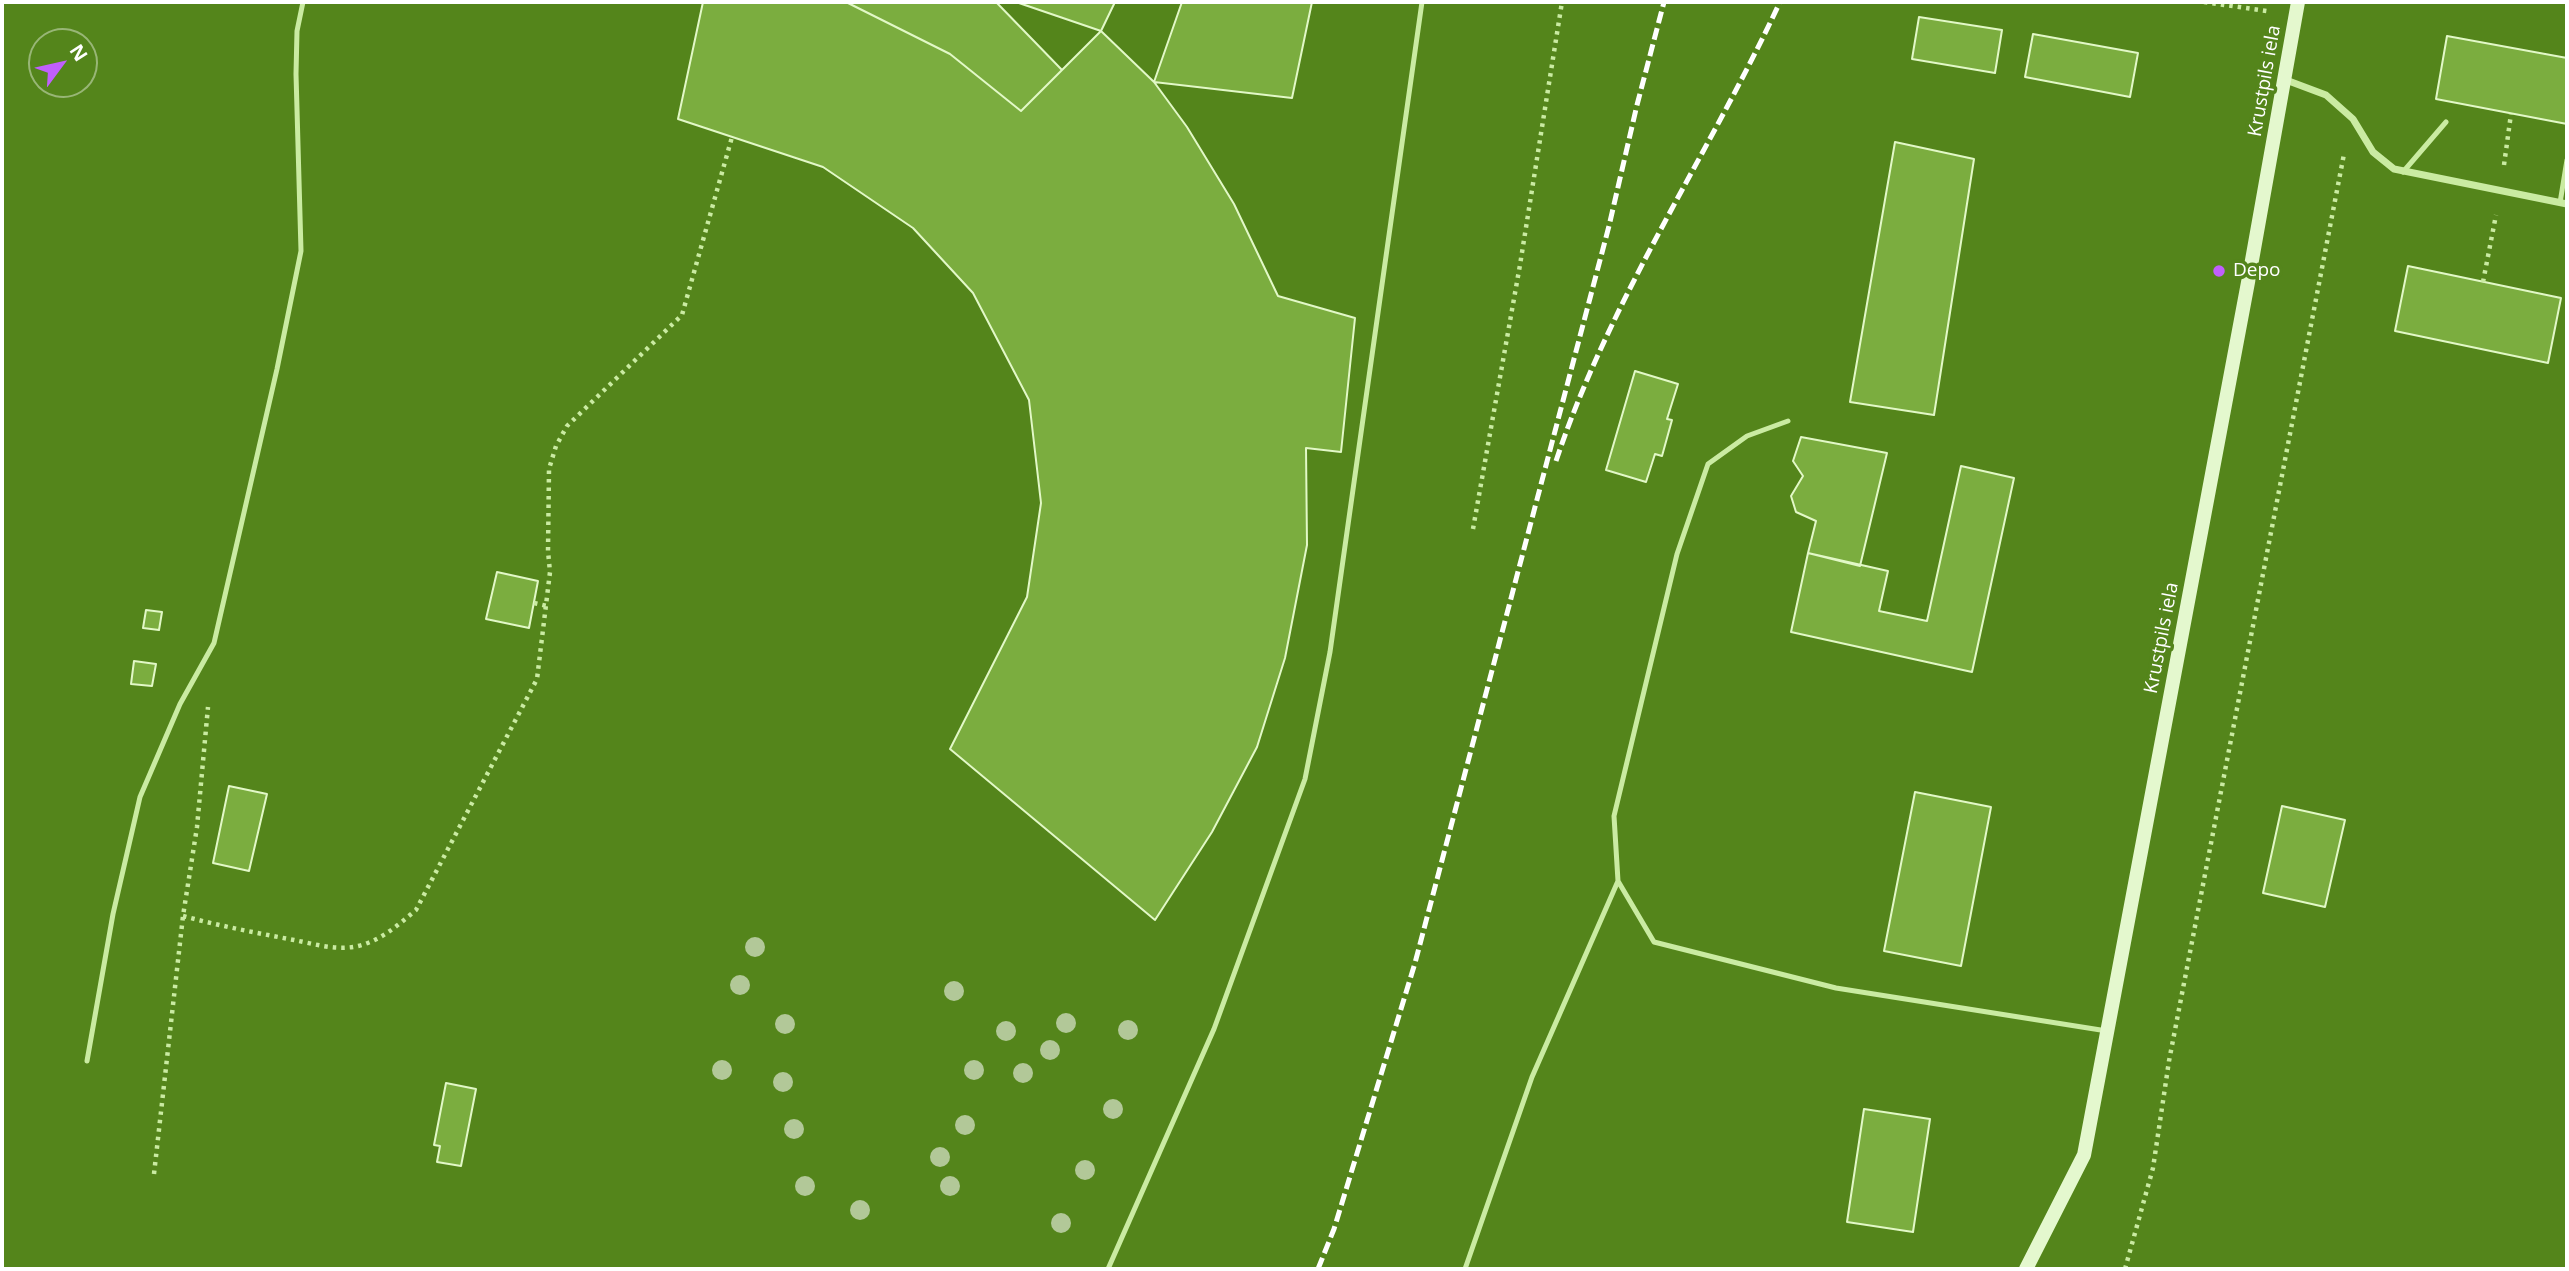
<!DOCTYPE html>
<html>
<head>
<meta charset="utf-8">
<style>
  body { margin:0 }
  #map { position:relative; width:2569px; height:1271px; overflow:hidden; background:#54851b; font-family:"Open Sans",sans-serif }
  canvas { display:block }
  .frame { position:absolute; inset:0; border:4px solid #fff; pointer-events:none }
  .north { position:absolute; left:28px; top:28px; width:70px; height:70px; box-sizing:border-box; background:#54851b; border:2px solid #98b676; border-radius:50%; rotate:57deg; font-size:19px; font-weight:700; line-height:28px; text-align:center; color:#fff }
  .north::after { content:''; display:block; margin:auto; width:24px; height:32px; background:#c05ffd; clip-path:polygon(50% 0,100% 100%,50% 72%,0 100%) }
</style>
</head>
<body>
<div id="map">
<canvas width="2569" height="1271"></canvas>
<div class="frame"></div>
<div class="north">N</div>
</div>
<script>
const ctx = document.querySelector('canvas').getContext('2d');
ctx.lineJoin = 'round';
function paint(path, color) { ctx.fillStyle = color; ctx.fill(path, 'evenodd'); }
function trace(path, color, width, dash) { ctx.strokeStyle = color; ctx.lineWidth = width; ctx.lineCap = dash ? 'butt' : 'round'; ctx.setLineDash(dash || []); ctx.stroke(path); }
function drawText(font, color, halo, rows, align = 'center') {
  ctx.font = font + ' "Open Sans",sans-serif'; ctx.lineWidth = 7; ctx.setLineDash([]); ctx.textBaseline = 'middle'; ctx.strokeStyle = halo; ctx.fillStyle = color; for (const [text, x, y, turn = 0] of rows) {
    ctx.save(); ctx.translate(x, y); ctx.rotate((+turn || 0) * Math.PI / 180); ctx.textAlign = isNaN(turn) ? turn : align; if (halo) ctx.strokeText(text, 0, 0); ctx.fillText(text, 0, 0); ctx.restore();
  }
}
const building = new Path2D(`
  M703,2H846L950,54L1021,111L1101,31L1154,82L1187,127L1234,204L1278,296L1355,318L1341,452L1306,448L1307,545L1285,658L1257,747L1212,832L1155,920L950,749L1027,597L1041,503L1029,400L973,293L913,228L823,167L678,119Z
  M846,2H996L1062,70L1021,111L950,54Z
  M1016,2H1115L1101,31Z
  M1182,2H1312L1292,98L1154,82Z
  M1919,17L2002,30L1995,73L1912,59Z
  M2033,34L2138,53L2130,97L2025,77Z
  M2447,36L2567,58V124L2436,99Z
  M1895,142L1974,159L1934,415L1850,402Z
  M2408,266L2561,298L2548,363L2395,331Z
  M1635,371L1678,384L1667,419L1672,420L1662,456L1655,454L1646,482L1606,470Z
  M1801,437L1887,453L1860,566L1808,553L1816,521L1796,512L1791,496L1803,476L1793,461Z
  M1961,466L2014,478L1972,672L1791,632L1808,553L1888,571L1879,611L1927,621Z
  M497,572L538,581L529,628L486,619Z
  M146,610L162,612L159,630L143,628Z
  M134,661L156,664L152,686L131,684Z
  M229,786L267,794L249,871L213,863Z
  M1915,792L1991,807L1961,966L1884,951Z
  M2282,806L2345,820L2325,907L2263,893Z
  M446,1083L476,1089L461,1166L437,1162L440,1146L434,1145Z
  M1864,1109L1930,1119L1913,1232L1847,1222Z`);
const path = new Path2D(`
  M2204,2L2267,11
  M2504,165L2511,114
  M2483,282L2496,215
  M1473,529L1520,265L1562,2
  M534,603L547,606
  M183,916C220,926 257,933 294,940C314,944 337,951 358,946C382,940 398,925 416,910L537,679L550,572L548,551L549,469L556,446L567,426L682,315L732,137
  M154,1174L183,916L197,827L208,707
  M2125,1269L2153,1168L2169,1061L2344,154`);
const lane = new Path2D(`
  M2403,172L2446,122
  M2560,203L2567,160
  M1788,421L1747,436L1708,464L1677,554L1614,816L1618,881L1654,942L1836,988L2107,1031
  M87,1061L113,914L140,797L180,704L214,643L277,369L301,251L296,74L297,31L303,2
  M1108,1269L1214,1029L1305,779L1330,652L1422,2
  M1465,1269L1532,1077L1618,881`);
const street = new Path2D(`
  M2286,80L2326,95L2353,119L2373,152L2394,169L2567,204`);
const secondary = new Path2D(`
  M2026,1269L2084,1155L2249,277L2298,2`);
const rail = new Path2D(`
  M1556,461C1610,299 1708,156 1780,2
  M1318,1269L1334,1229L1415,963L1609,226L1637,105L1664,2`);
const trees = [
  [755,947],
  [740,985],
  [954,991],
  [1066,1023],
  [785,1024],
  [1128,1030],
  [1006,1031],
  [1050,1050],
  [722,1070],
  [974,1070],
  [1023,1073],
  [783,1082],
  [1113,1109],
  [965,1125],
  [794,1129],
  [940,1157],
  [1085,1170],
  [805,1186],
  [950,1186],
  [860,1210],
  [1061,1223]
];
const markers = [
  [2219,271,7,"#c05ffd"]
];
const streetNames = [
  ["Krustpils iela",2265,81,-80],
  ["Krustpils iela",2162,638,-79]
];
const poiNames = [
  ["Depo",2233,271]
];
paint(building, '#7bad3f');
trace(building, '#e2f8c7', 2);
trace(path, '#caeba2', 4.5, [3.5, 5]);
trace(lane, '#caeba2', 5);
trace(street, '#caeba2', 7);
trace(secondary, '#e4f8ce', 14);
trace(rail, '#fff', 5, [12, 5]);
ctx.fillStyle = '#b2c898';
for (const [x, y] of trees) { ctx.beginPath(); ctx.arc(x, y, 10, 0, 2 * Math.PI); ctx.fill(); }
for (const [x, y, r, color] of markers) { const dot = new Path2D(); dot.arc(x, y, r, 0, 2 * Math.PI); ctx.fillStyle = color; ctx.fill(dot); trace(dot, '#54851b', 2.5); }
drawText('19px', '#fff', '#54851b', streetNames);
drawText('19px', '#fff', '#54851b', poiNames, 'left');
</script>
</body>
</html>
